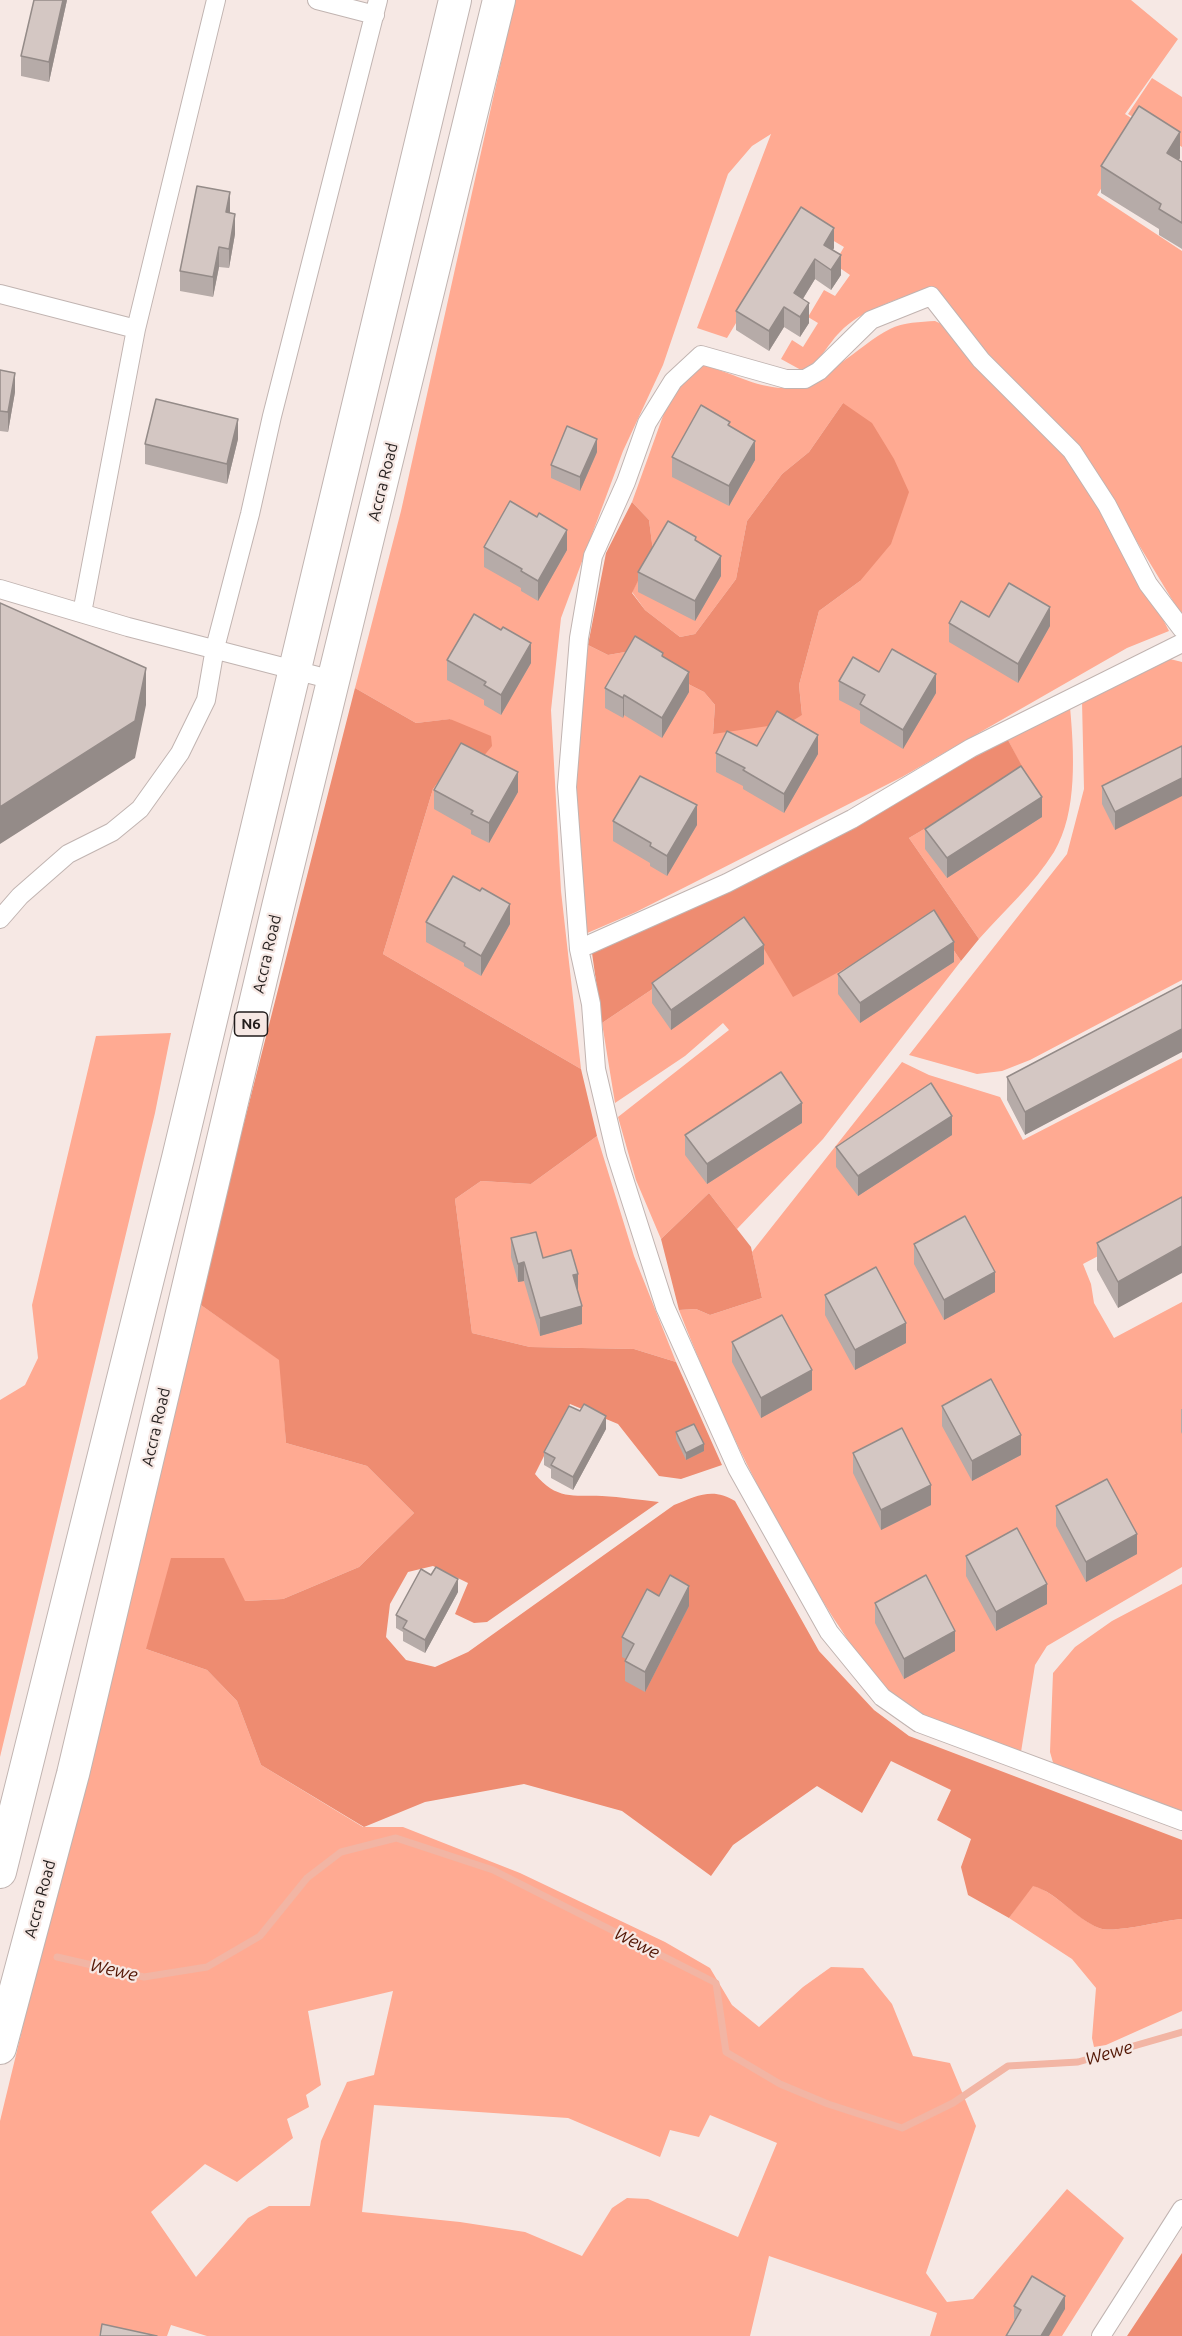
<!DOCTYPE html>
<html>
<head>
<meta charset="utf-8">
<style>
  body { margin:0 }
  canvas { display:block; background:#f6e8e4 }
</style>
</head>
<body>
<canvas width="1182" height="2336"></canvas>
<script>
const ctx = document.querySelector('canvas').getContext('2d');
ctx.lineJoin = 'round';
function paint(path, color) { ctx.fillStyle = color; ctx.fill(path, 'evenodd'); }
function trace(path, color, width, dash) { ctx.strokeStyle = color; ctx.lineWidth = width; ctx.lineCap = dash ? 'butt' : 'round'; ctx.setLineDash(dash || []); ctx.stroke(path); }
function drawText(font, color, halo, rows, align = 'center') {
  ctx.font = font + ' Ubuntu,sans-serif'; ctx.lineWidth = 4.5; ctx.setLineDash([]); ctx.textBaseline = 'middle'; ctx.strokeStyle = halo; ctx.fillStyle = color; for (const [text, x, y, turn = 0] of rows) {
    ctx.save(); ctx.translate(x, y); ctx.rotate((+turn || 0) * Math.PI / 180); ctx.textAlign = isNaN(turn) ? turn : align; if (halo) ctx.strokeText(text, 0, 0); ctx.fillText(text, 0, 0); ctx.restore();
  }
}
const green = new Path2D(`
  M515,0H1131L1178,39L1125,114L1142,125L1097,195L1182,251V616L1096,474L1062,430L975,340L931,288C903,297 860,310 840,332C825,347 822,362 801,370L781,359L792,340L803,347L818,323L808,317L824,290L835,296L850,275L834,264L844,247L798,220L727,338L697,328L771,134L752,146L728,174L663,365L623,451L561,618L551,710L561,891L581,1069L383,954L433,789L456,758L451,719L416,723L355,688L401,511Z
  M1152,78L1182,97V147L1128,114Z
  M935,321L946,326L1075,465L1129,553L1169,631L1127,648L902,777L636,912L585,934L573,800L577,735L588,645L608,655L625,652L704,692L715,705L713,733L802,715L799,685L819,611L860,581L843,403L809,452L782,474L747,521L736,579L695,634L680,637L645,610L632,592L653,551L649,520L632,502L668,402L683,382L703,365C731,372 754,387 783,388C820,389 858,345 890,329C903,322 921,322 935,321Z
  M1170,659L1182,662V980L1030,1060L1002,1071L977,1074L909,1055L1067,854L1084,789L1082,701Z
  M1070,707C1074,751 1078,812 1054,852C1034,884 1004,911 979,939L909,838L1023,770L1008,740Z
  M933,920L961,961L823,1139L737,1229L709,1193L661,1239L636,1180L618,1117L729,1030L723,1023L685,1056L615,1103L602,1023L749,924Z
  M171,1033L155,1113L0,1757V1400L25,1385L38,1358L32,1305L96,1036Z
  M1182,1058V1212L1083,1264L1091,1284L1094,1303L1114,1338L1182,1302V1567L1047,1646L1035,1665L1021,1752C981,1737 928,1724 895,1698C870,1679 852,1645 834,1619C772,1521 721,1418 679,1310L696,1309L710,1315L762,1298L752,1252L902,1062L929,1075L1000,1097L1023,1140Z
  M597,1136L634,1256L676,1362L634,1349L530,1347L472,1333L455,1199L481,1181L531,1184Z
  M198,1303L280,1360L286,1443L367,1466L414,1513L359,1567L283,1599L245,1601L146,1649L207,1670L237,1701L261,1765L363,1827H403L520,1873L665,1942L710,1968L732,2005L759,2027L803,1987L831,1967L863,1968L892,2004L913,2056L950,2063L976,2126L926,2273L947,2302L973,2299L1067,2189L1124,2238L1062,2336H930L937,2313L769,2256L750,2336H207L171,2325L167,2336H114L100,2332L99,2336H0V2121ZM393,1991L374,2075L347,2082L321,2141L310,2206H269L248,2218L196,2277L151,2212L205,2164L237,2182L293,2138L287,2119L309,2107L306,2095L321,2085L308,2011ZM374,2105L568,2118L660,2157L670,2130L699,2137L710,2115L777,2143L738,2237L648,2199L627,2198L612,2208L582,2256L525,2232L460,2222L362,2212Z
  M1182,1584V1811L1054,1766L1050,1752L1053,1673L1075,1647L1112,1621Z
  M1032,1885C1057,1893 1074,1917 1099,1928C1114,1934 1164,1920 1182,1919V2011L1106,2045L1094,2047L1092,2038L1096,1988L1072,1959L1009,1918Z`);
const forest = new Path2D(`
  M843,403L872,423L894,459L909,492L891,544L860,581L819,611L799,685L802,715L789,723L713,734L715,705L704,692L625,652L608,655L588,645L606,553L632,502L649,520L653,551L632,593L645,610L680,637L695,634L736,579L747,521L782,474L809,452Z
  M355,688L416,723L450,719L491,736L492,746L477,764L456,758L433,789L383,954L581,1069L597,1136L531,1184L481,1181L455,1199L472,1333L530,1347L634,1349L676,1362L722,1465L681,1479L659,1476L618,1424L570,1404L535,1474C556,1500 573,1495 602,1496C621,1497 640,1500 659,1502L487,1622L474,1623L455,1614L468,1583L433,1566L408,1572L390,1604L386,1637L406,1660L435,1667L468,1652L674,1505C696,1496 713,1487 735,1501L819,1651L874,1710L909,1736L1182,1840V1919C1164,1920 1114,1934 1099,1928C1074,1918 1058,1893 1033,1886L1009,1918L968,1895L961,1867L971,1839L937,1820L951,1790L891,1761L862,1813L817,1786L733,1845L711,1876L622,1811L524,1784L425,1802L364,1827L261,1765L237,1701L207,1670L146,1649L171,1558H224L245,1601L283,1599L359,1567L414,1513L367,1466L286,1443L279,1360L198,1303Z
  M1008,740L1024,770L909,838L979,939L961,961L933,920L793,997L749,924L602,1023L592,953Z
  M709,1193L751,1247L762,1298L710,1315L696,1309L679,1310L661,1239Z
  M1182,2253V2336H1127Z`);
const stream = new Path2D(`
  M57,1957L144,1977L207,1967L260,1936L307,1878L341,1852L396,1838L493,1870L716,1983L726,2052L780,2084L828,2104L902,2128L953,2103L1008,2066L1078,2062L1182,2032`);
const minor = new Path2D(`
  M317,0L375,15
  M0,294L136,329
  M0,589L128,627L333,680
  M82,613L136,329L216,0
  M1182,629L1148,584L1107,505L1072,451L981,360L931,296L871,320L819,371L805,379H786L701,355L673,381L647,423L626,482L593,556L579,638L567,787L579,949L591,1004L596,1069L616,1154L665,1307L737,1468L829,1632L882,1697L919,1723L1182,1821
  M0,919L20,896L68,854L112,832L140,809L180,753L206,700L215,648L250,514L272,416L378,0
  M579,949L727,883L852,819L971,748L1182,643
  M1101,2336L1182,2209`);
const trunk = new Path2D(`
  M0,1872L178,1158L455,0
  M0,2048L73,1774L278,907L499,0`);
const wall = new Path2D(`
  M67,0L49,82L21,76V56Z
  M1180,158L1179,160L1182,162V249L1159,235V229L1101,193V166Z
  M801,207L834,248L833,250L841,275L831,290L815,279L803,299L809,323L800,337L784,327L769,351L736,330V311Z
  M230,213L235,234L229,268L219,267L213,297L180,291V271Z
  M0,370L15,392L8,432L0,431Z
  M730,426L755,460L729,506L672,477V457Z
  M238,439L227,484L145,464V444Z
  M597,452L580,491L551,478V465Z
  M537,517L567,550L538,601L521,591V588L484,567V547Z
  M696,541L721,576L695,621L638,592V572Z
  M989,617L1050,626L1018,683L949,642V623Z
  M501,630L531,663L501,715L484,705V700L447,680V660Z
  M663,657L689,692L662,738L624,715L623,718L605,708V688Z
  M879,672L936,693L903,749L860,723V711L839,700V681Z
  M757,746L818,754L784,813L743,789V786L716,772V753Z
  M1182,746L1115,830L1102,804V786Z
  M434,790L518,792L489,843L471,834V830L434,809Z
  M1042,817L947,878L925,849V829Z
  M613,821L697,825L667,876L650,866V863L613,841Z
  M426,922L510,924L481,976L464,966V963L426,942Z
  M954,962L860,1023L838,994V974Z
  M764,964L671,1030L652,1003V983Z
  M1182,985L1025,1135L1007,1100V1077Z
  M802,1123L707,1184L685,1155V1135Z
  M952,1135L858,1196L836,1167V1147Z
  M1182,1197L1118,1308L1097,1270V1243Z
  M511,1238L543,1258L578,1292L582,1324L540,1336L524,1281L518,1282L511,1257Z
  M914,1244L995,1292L944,1320L914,1264Z
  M825,1295L906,1343L855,1370L825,1315Z
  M732,1342L812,1390L761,1418L732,1362Z
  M942,1406L1021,1455L972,1481L942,1426Z
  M1181,1409H1182V1434L1181,1432Z
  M606,1429L573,1490L551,1478V1469L544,1465V1452Z
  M676,1432L704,1451L686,1460L676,1439Z
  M853,1453L931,1505L881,1530L853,1473Z
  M1056,1506L1137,1554L1086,1582L1056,1526Z
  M966,1556L1047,1604L996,1631L966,1576Z
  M458,1592L425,1653L403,1641V1632L396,1628V1615Z
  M875,1603L955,1651L904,1679L875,1623Z
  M689,1606L645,1692L625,1681V1661L626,1659L622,1657V1637Z
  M1014,2306L1065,2309L1015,2320L1014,2319Z`);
const shadedWall = new Path2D(`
  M63,0H67L49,82V62Z
  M1180,132V158L1167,179V153Z
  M230,192V212L226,232V212Z
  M235,214V234L229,268V249Z
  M834,228V248L824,264V245Z
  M219,247V267L213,297V277Z
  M841,255V275L831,290V270Z
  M815,259V279L794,313V293Z
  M809,303V323L800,337V317Z
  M784,307V327L769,351V331Z
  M15,373V392L8,432V412Z
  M238,419V439L227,484V464Z
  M597,439V452L580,491V477Z
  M755,441V460L729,506V486Z
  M567,530V550L538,601V581Z
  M721,556V576L695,621V601Z
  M1050,607V626L1018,683V664Z
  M531,643V663L501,715V695Z
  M146,668V705L135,758L0,844V807Z
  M689,672V692L662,738V718Z
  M936,674V693L903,749V730Z
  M624,695V715L623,718V698Z
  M818,735V754L784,813V794Z
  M518,772V792L489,843V823Z
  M1182,778V796L1115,830V812Z
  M1042,797V817L947,878V858Z
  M697,805V825L667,876V856Z
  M510,904V924L481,976V956Z
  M954,942V962L860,1023V1003Z
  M764,945V964L671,1030V1010Z
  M1182,1029V1052L1025,1135V1112Z
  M802,1103V1123L707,1184V1164Z
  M952,1116V1135L858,1196V1176Z
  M1182,1246V1273L1118,1308V1282Z
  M524,1262V1281L518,1282V1264Z
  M995,1272V1292L944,1320V1300Z
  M578,1274V1292L573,1275Z
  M582,1306V1324L540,1336V1318Z
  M906,1323V1343L855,1370V1350Z
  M812,1370V1390L761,1418V1398Z
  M606,1416V1429L573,1490V1477Z
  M1021,1435V1455L972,1481V1461Z
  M704,1444V1451L686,1460V1453Z
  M931,1485V1505L881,1530V1510Z
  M1137,1534V1554L1086,1582V1562Z
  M458,1579V1592L425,1653V1640Z
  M1047,1584V1604L996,1631V1612Z
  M689,1586V1606L645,1692V1672Z
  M955,1631V1651L904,1679V1659Z
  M1065,2296V2309L1049,2336H1041Z`);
const building = new Path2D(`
  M34,0H63L49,62L21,56Z
  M1139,106L1180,132L1167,153L1182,162V223L1159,209L1161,204L1101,166Z
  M197,186L230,192L226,212L235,214L229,249L219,247L213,277L180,271Z
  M801,207L834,228L824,245L841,255L831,270L815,259L794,293L809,303L800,317L784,307L769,331L736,311Z
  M0,370L15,373L8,412L0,411Z
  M156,399L238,419L227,464L145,444Z
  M701,405L730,422L728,425L755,441L729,486L672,457Z
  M567,426L597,439L580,477L551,465Z
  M510,501L537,517L539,513L567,530L538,581L521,571L522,569L484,547Z
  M668,521L696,537L695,540L721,556L695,601L638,572Z
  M1009,583L1050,607L1018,664L949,623L961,601L989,617Z
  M0,603L146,668L135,721L0,807Z
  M474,614L501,630L503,627L531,643L501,695L484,685L486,682L447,660Z
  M635,636L663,653L662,656L689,672L662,718L624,695L623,698L605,688Z
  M892,649L936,674L903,730L860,704L865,695L839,681L853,657L879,672Z
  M777,711L818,735L784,794L743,770L745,768L716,753L727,731L757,746Z
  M461,743L518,772L489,823L471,814L473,811L434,790Z
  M1182,746V778L1115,812L1102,786Z
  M1021,766L1042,797L947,858L925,829Z
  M640,776L697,805L667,856L650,846L651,843L613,821Z
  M453,876L480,891L482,888L510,904L481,956L464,946L465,943L426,922Z
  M934,910L954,942L860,1003L838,974Z
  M744,917L764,945L671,1010L652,983Z
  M1182,985V1029L1025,1112L1007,1077Z
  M781,1072L802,1103L707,1164L685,1135Z
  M931,1083L952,1116L858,1176L836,1147Z
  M1182,1197V1246L1118,1282L1097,1243Z
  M965,1216L995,1272L944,1300L914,1244Z
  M536,1232L543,1258L571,1250L578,1274L573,1275L582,1306L540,1318L524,1262L518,1264L511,1238Z
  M876,1267L906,1323L855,1350L825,1295Z
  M782,1315L812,1370L761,1398L732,1342Z
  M991,1379L1021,1435L972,1461L942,1406Z
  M584,1404L606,1416L573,1477L551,1465L555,1458L544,1452L569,1406L580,1411Z
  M694,1424L704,1444L686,1453L676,1432Z
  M902,1428L931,1485L881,1510L853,1453Z
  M1107,1479L1137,1534L1086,1562L1056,1506Z
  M1017,1528L1047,1584L996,1612L966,1556Z
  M436,1567L458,1579L425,1640L403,1628L407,1621L396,1615L421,1569L431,1575Z
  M670,1575L689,1586L645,1672L625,1661L634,1644L622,1637L647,1589L659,1596Z
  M926,1575L955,1631L904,1659L875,1603Z
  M1032,2276L1065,2296L1041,2336H1006L1021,2310L1014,2306Z
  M102,2324L157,2336H100Z`);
const shields = [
  [251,1024,33]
];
const shieldNames = [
  ["N6",251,1024]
];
const streetNames = [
  ["Accra Road",383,482,-76],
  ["Accra Road",267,954,-77],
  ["Accra Road",156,1427,-77],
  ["Accra Road",40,1899,-75]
];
const waterNames = [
  ["Wewe",637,1943,27],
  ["Wewe",114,1970,13],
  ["Wewe",1109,2053,-16]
];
paint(green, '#ffaa92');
paint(forest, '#ee8c71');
trace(stream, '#f2b5a4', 7);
trace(minor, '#c1b4b1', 20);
trace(trunk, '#c1b4b1', 34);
trace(minor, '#fff', 18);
trace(trunk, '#fff', 32);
paint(wall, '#b6aba8');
paint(shadedWall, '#948b88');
paint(building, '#d4c7c3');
trace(building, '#948b88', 1.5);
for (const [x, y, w] of shields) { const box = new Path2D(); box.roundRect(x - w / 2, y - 12, w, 24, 4.5); ctx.fillStyle = '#f6e8e4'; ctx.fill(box); trace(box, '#221d1c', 1.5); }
drawText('bold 15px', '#221d1c', null, shieldNames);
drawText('16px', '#221d1c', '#f6e8e4', streetNames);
drawText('italic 18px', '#531705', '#f6e8e4', waterNames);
</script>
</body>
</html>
